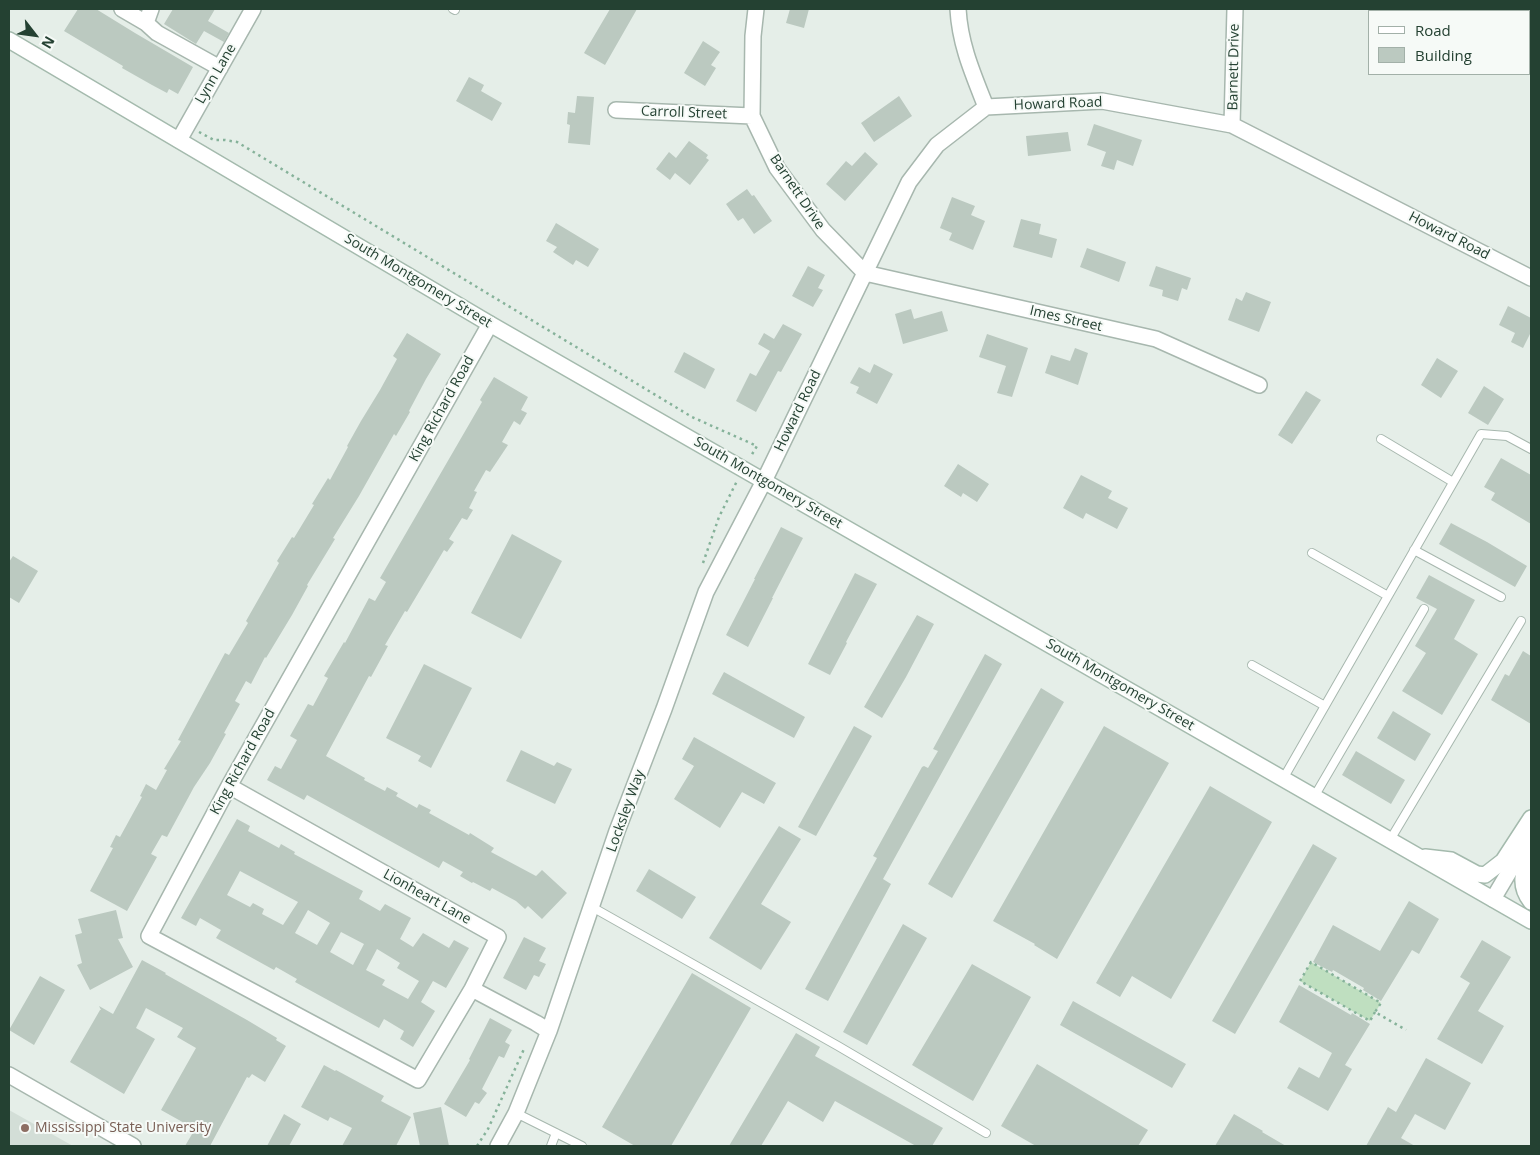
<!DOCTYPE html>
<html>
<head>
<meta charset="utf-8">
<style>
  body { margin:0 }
  #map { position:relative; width:1540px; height:1155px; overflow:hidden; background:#e5eee8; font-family:"Open Sans",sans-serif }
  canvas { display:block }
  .frame { position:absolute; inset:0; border:10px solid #244132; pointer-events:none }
  .legend { position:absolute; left:1368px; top:10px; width:162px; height:65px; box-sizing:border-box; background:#f6faf7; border:1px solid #a2b0a8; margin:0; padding:6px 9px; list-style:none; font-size:15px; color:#244132 }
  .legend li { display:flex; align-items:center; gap:10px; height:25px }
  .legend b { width:25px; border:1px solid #a2b0a8 }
  .north { position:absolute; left:10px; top:10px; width:50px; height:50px; -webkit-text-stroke:4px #f6faf7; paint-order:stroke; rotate:120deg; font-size:14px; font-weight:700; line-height:20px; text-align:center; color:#244132 }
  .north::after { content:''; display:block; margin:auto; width:18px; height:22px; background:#244132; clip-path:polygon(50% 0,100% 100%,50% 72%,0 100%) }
</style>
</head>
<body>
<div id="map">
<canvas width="1540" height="1155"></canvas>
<div class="frame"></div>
<ul class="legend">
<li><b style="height:6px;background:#fff"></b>Road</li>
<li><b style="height:14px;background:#bbc9c0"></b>Building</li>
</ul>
<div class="north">N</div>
</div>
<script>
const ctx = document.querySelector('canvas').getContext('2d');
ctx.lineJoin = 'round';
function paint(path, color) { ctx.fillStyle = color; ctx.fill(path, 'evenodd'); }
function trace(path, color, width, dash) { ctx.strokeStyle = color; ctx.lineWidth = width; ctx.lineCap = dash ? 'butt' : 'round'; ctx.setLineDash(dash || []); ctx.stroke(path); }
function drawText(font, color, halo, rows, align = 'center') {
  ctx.font = font + ' "Open Sans",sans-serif'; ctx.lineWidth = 4; ctx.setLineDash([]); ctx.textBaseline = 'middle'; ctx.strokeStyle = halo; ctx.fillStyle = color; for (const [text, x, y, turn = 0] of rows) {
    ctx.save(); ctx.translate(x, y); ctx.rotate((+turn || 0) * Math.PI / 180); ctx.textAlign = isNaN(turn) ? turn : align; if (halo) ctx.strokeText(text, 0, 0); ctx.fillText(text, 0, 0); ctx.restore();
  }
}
const built = new Path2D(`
  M9,1110L73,1146H9Z`);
const green = new Path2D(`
  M1311,962L1381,1003L1370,1021L1300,981Z`);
const building = new Path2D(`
  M78,9H96L135,33L193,67L178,94L169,89L167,93L152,85L122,68L123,66L64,31Z
  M173,9H215L208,21L229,33L224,42L204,31L196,44L164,24Z
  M610,9H637L605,65L584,53Z
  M790,9H809L804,28L786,23Z
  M703,41L720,52L711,65L716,68L705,86L684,73Z
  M469,77L484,85L481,91L502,103L492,121L456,101Z
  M577,96L594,97L590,145L568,143L570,125L567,124L568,112L575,113Z
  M899,96L912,116L874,142L861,123Z
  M1094,124L1142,140L1133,166L1117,160L1114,170L1101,166L1106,152L1087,145Z
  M1068,132L1071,151L1028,156L1026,136Z
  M689,141L708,155L706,158L709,160L690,185L675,173L670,180L656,169L669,152L676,158Z
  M865,152L878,164L845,201L826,184L846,161L852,166Z
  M747,189L752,196L754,195L772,221L754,234L743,218L738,221L726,204Z
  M952,197L975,206L971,215L985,221L973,250L949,240L952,233L940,228Z
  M1021,219L1041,224L1039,234L1057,239L1052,258L1013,247Z
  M556,223L599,249L588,267L576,260L573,265L553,252L557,247L546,241Z
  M1087,248L1126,262L1119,282L1080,267Z
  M808,266L825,275L818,288L823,290L813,307L792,296Z
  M1156,266L1191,278L1187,290L1182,288L1178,301L1162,296L1163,290L1149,286Z
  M1246,292L1271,302L1259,332L1228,320L1236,298L1242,301Z
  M1508,306L1531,318V332L1523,348L1511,342L1515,333L1499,325Z
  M911,309L914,319L942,311L948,331L903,344L895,314Z
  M783,324L802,334L781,372L778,371L756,412L736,401L750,373L756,376L770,351L758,344L764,333L774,339Z
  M407,333L441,354L426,379L409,411L410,412L396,436L394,434L359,496L333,538L335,539L307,585L308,586L292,615L266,658L265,657L251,684L246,681L235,701L240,704L224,733L226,734L210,763L194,787L167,837L162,835L151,854L157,857L127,911L90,891L113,848L110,847L116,835L120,837L142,797L140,796L146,784L156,790L167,770L164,769L181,741L178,740L225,653L229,655L248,623L246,621L279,563L277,561L292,537L294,538L314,505L312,504L328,478L330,480L348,447L347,446L361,421L380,390L397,359L393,356Z
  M987,334L1028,348L1012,397L997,393L1006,366L979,357Z
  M1075,348L1088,353L1078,385L1045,373L1051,355L1070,361Z
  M684,352L715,369L705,389L674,372Z
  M1437,358L1458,371L1441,398L1421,385Z
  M874,364L893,374L877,404L856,393L859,387L850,383L859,367L870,373Z
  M494,377L528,397L521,410L527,413L520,425L514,421L502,442L508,445L490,472L486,470L474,491L477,492L469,508L473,510L467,520L462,518L449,539L454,542L447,552L444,550L407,612L405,611L385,645L388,646L371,677L369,676L326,756L365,778L364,780L385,791L387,787L398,793L396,796L417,808L419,804L431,810L429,813L469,835L470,833L494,848L491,852L536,876L542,870L567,893L542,919L528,906L525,909L516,901L492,888L490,891L473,882L472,883L460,876L463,872L443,861L439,868L307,795L304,800L267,780L275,766L281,769L297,740L290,736L308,704L313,706L328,678L324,676L344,642L345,643L369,598L375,601L386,582L380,578L482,402L480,400Z
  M1484,386L1504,399L1488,425L1468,413Z
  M1306,391L1321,400L1292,444L1278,435Z
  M1501,458L1531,475V524L1491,500L1495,493L1484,487Z
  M958,464L989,484L977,502L963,493L961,497L944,486Z
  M1081,475L1112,491L1108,498L1128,508L1117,529L1086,513L1083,519L1063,508Z
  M1451,523L1487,542L1527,566L1515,587L1439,544Z
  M781,527L803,538L772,598H773L748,647L726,635L755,579H754Z
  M512,534L562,561L521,639L471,613Z
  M13,556L38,571L19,603L9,597V562Z
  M855,573L877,584L846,642L847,643L830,675L808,664Z
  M1429,575L1475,600L1454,639L1478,654L1442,715L1402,691L1426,653L1415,646L1437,609L1416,598Z
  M917,615L934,624L906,677L882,718L864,707Z
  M1523,651L1531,656V724L1491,700L1505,674L1509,676Z
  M985,654L1002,664L883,879L891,884L828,1001L805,989L877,858L873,856L922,767L924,766L928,768L938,751L933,749Z
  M424,664L472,688L431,768L418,761L421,756L386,738Z
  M724,672L805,717L794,738L712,694Z
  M1041,688L1064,702L952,898L928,884Z
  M1393,711L1431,734L1415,761L1377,738Z
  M854,726L872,736L816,836L798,827Z
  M1104,726L1169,763L1057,959L1034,945L1035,944L993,921Z
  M694,737L776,783L764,804L742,792L720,828L674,799L694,766L682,759Z
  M521,750L554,766L557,762L572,769L555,804L506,781Z
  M1356,751L1405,780L1391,804L1342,775Z
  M1210,786L1272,822L1171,999L1132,976L1120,997L1096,983Z
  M237,819L250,826L248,831L279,848L281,844L295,852L294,854L363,891L359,899L380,911L385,904L411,918L400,939L413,947L423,933L449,948L454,940L469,948L446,988L433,981L421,1002L435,1011L413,1047L400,1039L404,1031L384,1019L379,1028L295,982L297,979L276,967L274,970L216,938L221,930L200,918L196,926L181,918ZM240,871L298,902L283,925L262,914L264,909L253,903L250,907L227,895ZM308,910L330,923L317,945L295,933ZM341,932L364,944L353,965L330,952ZM377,949L400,963L397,968L419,981L408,999L382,985L385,980L366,970Z
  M779,826L801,839L761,904L791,922L761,970L709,938Z
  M1313,844L1337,858L1235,1034L1212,1021Z
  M649,869L696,897L682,919L636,891Z
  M1409,901L1439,919L1419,954L1412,950L1381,1001L1363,990L1364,988L1333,970L1332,972L1313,962L1333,925L1380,951Z
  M116,910L123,938L118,939L133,967L90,990L77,965L82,963L75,935L82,933L78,919Z
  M903,924L927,938L867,1045L843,1032Z
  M524,937L546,948L539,961L546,964L539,977L534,975L526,990L503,978Z
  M1482,940L1511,957L1478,1011L1504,1026L1482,1064L1437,1039L1470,983L1460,977Z
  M142,960L166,973L165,974L247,1020L277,1038L276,1040L286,1046L265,1082L252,1074L249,1078L247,1077L210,1146H185L195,1129L161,1110L196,1048L177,1037L183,1028L146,1008L136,1028L155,1039L124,1094L70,1062L100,1010H101L99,1006L113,1014Z
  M972,964L1031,997L973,1101L912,1065Z
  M692,973L751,1008L671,1146H635L602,1127Z
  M40,976L65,990L34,1045L9,1030Z
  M1299,985L1351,1015L1352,1013L1370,1024L1345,1065L1352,1069L1328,1111L1287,1088L1299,1067L1319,1078L1332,1053L1279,1022Z
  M1073,1001L1186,1064L1172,1088L1060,1025Z
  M490,1018L512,1030L505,1042L510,1045L504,1058L499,1056L482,1089L487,1093L479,1104L475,1102L466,1117L444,1104L470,1060L469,1059Z
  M796,1033L820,1047L815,1056L943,1128L932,1146H916L835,1101L823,1122L788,1101L761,1146H729Z
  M1426,1058L1471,1083L1445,1130L1415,1114L1401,1138L1415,1146H1366L1388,1107L1396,1112Z
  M1037,1064L1148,1130L1138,1146H1036L1001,1126Z
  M324,1065L335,1071L336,1070L384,1096L381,1101L411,1117L396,1146H342L352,1128L330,1117L328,1121L301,1107Z
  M441,1107L449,1146H420L413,1113Z
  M284,1114L301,1124L289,1146H267Z
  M1234,1114L1263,1131L1262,1132L1286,1146H1215Z`);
const path = new Path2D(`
  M199,132L214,140H225L237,142L692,417L757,446L751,456
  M703,563L719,517L737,481
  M1375,1012L1370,1021L1300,981L1311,962L1381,1003L1375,1012L1406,1030
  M477,1146L488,1129L524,1049`);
const lane = new Path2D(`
  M453,9L455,10
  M1381,439L1453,482
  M1414,550L1501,597
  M1312,553L1388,596
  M1252,665L1325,706
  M1283,779L1481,434L1507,436L1531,449
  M1314,797L1424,609
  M1390,840L1521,621
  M592,907L838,1046L986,1133
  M516,1113L582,1146
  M551,1146L556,1133`);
const street = new Path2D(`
  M122,9L146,23
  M151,9L146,23L157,33L220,68
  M756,9L753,36L752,116L777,168L823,230L865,273L1156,339L1259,385
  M958,9C960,45 973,74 986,107
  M616,110L752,116
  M1232,125L1235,9
  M179,140L253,9
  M229,786L498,937L472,989L418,1080L149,936L229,786L490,324
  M1493,899L1531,835
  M472,989L536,1023L549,1031
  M9,1075L133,1146
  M498,1146L516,1113L549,1031L617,831L664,709L706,592L764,481L909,182L937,145L986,107L1102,101L1232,125L1531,278`);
const secondary = new Path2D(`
  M9,40L490,324L1531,921
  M1531,851C1524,870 1517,884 1531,902
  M1425,857L1451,860L1477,874L1485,875L1503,861L1531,818`);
const markers = [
  [25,1128,5,"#8d6e63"]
];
const streetNames = [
  ["Barnett Drive",1234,67,-89],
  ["Lynn Lane",216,74,-60],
  ["Howard Road",1058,104,-2],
  ["Carroll Street",684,113,2],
  ["Barnett Drive",797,192,56],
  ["Howard Road",1449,236,27],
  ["South Montgomery Street",418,281,31],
  ["Imes Street",1066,319,13],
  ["King Richard Road",442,409,-61],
  ["Howard Road",798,411,-64],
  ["South Montgomery Street",768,483,30],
  ["South Montgomery Street",1120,685,30],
  ["King Richard Road",243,762,-61],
  ["Locksley Way",626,811,-70],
  ["Lionheart Lane",427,897,29]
];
const educationNames = [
  ["Mississippi State University",35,1128]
];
paint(built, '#d3ded7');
paint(green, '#bfdfc0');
paint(building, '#bbc9c0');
trace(lane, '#a7b7ae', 10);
trace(street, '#a7b7ae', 18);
trace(secondary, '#a4baad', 18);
trace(path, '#86b29a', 2.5, [2.5, 4]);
trace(lane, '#fff', 8);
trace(street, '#fff', 15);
trace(secondary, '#fff', 15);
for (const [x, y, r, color] of markers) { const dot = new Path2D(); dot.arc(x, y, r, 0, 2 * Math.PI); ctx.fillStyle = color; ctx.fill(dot); trace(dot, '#f6faf7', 2); }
drawText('14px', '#244132', '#f6faf7', streetNames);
drawText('14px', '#785e54', '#f6faf7', educationNames, 'left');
</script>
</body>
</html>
